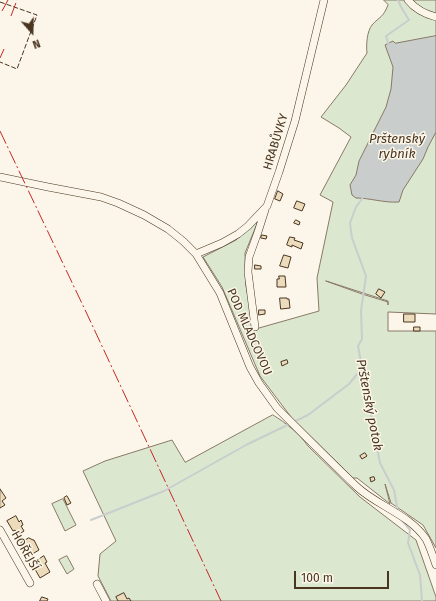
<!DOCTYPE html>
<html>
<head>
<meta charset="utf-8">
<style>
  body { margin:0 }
  #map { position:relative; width:436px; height:601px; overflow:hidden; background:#fbf6e9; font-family:"Fira Sans",sans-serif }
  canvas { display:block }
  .north { position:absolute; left:12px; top:12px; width:40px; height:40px; -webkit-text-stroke:3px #fbf6e9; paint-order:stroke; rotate:160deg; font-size:11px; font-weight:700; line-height:16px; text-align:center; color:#4a3520 }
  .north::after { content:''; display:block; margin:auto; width:14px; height:18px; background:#4a3520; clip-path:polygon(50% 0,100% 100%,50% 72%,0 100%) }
  .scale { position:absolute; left:294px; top:571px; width:95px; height:18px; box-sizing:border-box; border:2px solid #4a3520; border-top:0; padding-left:5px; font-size:12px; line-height:14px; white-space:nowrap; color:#4a3520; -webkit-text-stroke:3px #fbf6e9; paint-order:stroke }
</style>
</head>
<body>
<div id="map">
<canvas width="436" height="601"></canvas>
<div class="north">N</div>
<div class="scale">100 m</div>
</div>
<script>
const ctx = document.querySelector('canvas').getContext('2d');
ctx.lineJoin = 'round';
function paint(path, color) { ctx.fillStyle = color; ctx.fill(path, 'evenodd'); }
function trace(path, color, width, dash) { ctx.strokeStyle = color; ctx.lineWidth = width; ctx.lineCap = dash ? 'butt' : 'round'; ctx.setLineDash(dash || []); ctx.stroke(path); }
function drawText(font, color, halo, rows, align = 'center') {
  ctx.font = font + ' "Fira Sans",sans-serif'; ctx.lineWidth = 3; ctx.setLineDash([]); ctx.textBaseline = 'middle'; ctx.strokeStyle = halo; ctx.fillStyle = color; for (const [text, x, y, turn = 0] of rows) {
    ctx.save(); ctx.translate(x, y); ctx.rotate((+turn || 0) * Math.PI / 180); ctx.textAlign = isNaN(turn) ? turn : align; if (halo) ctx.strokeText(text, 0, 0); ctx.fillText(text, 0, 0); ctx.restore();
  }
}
const green = new Path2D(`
  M384,0H436V314L388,312V331H436V548L423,525L391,503L385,484L390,504L357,478H353L291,417L260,376L222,287L203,257L236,240L259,219L245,253L246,286L254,327L259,328L319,311L317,278L333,202L320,195L351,137L339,128L321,117L346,85L367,53C366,45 367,31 372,25C380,16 383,18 388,5ZM326,281L388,301V305V302L362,294Z
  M273,415C286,423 299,433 308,446L360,497L416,540L436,597V601H111L98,576L100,554L116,541L83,471L105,461L172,440L185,462Z
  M63,499L76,525L65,531L52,504Z
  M67,556L74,569L67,574L59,560Z`);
const water = new Path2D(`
  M436,36V132L428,147L423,159L403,190L399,202C384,203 370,198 356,198L352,195L350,185L356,175L359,161L386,107L391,89L393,67L385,45L393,41L395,43Z`);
const stream = new Path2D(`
  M390,45L388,43L386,36L409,20L401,7L398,0
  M364,196L356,207L350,223L352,238L366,276L361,311L362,339L358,346L380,463L394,490L398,512
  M400,518L410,530L408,543L420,575L422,601
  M91,520L164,491L246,445L308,415L349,384L363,367`);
const building = new Path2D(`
  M278,191L283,194L280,201L275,199Z
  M297,201L305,204L302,211L294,208Z
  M296,220L300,222L299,225L294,223Z
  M262,235L267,236L266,239L261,238Z
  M290,237L295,238L294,240L303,243L301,249L292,245V247L287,245Z
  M284,255L291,257L288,268L280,266Z
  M255,265L261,266V269H255Z
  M279,276H285L286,287H277V279H279Z
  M379,289L385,292L381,298L376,294Z
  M280,298H287V299H289L290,308L281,309Z
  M259,310H265V314L259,315Z
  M404,314H415V322H404Z
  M414,327H420V331H414Z
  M287,360L288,363L282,366L281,362Z
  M365,453L367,456L362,459L360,456Z
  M374,477L375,480L371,482L370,478Z
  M0,489L6,498L2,501L5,505L0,508Z
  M67,496L71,503L67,505L64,498Z
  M16,516L19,522L21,520L23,525L21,526L24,531L18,535L15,530L13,531L7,521Z
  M29,538L33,540H34L39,550L29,556L26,551L25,552L22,547H24L21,543Z
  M44,556L47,562L45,563L50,572L40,578L32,564Z
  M124,593L127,599L129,598L131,601H118L116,597Z
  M42,597L48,599L47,601H40Z`);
const minor = new Path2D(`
  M408,0C415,9 425,14 436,17
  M0,177L48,187L101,197L118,203L144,215L168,229L183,241L196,254L220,293L250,367L259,383L277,408C303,434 329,460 356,486C377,506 409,514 426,539C430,547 433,556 436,565
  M196,254L222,243L238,234L248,226L267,206L279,172L295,121L324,0
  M255,327L248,272L249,257L258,232L265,210
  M0,530L30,583
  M97,584L106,601`);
const fence = new Path2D(`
  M0,2L37,15L17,69L0,62`);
const power = new Path2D(`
  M2,11L8,0
  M11,16L17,0
  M0,58L4,49
  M0,131L87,314L221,601`);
const streetNames = [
  ["HRABŮVKY",276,142,-73],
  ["POD MLADCOVOU",249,332,66],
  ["HOŘEJŠÍ",25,551,60]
];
const waterNames = [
  ["Prštenský",397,139],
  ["rybník",397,154],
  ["Prštenský potok",369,405,79]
];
paint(green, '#dce7d0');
trace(green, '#887966', 1);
paint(water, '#c9cecd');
trace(water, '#887966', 1);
trace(stream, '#c9cecd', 2);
paint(building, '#ecdcbc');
trace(building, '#4a3520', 1);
trace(minor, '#4a3520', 8);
trace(minor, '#fbf6e9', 7);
trace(fence, '#4a3520', 1, [5, 2]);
trace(power, '#c62828', 1, [14, 3, 2, 3]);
drawText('12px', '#4a3520', '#fbf6e9', streetNames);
drawText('italic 13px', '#4a3520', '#fbf6e9', waterNames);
</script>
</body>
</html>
